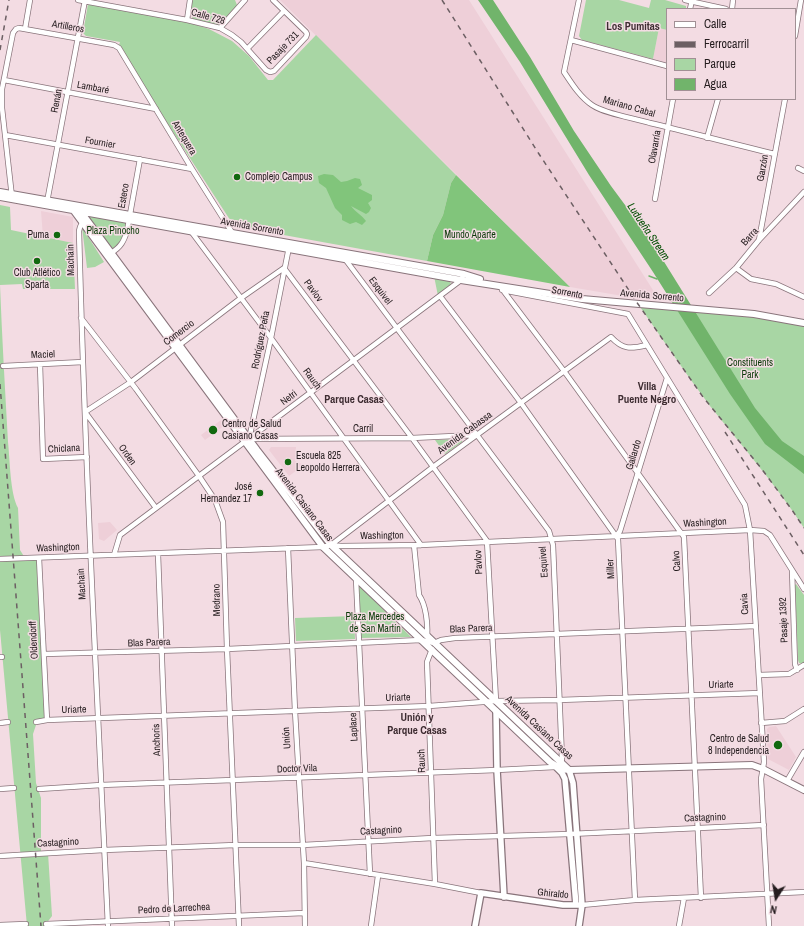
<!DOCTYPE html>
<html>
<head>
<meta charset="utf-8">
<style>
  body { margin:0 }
  #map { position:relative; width:804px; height:926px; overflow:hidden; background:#f3dce3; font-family:"Archivo Narrow",sans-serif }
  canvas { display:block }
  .legend { position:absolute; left:666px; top:8px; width:130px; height:92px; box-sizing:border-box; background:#f3dce3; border:1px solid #a19095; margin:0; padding:5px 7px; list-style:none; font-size:12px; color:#251d1f }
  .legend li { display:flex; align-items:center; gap:8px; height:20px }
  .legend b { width:20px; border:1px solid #a19095 }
  .north { position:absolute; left:756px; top:878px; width:40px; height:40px; -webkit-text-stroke:3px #f3dce3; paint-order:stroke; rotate:192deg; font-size:11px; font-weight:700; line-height:16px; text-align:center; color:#251d1f }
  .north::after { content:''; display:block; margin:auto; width:14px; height:18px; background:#251d1f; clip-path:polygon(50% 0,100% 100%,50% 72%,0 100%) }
</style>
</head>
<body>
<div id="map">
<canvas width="804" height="926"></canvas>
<ul class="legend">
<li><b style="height:5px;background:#fff"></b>Calle</li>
<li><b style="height:5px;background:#6c5f63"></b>Ferrocarril</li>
<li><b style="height:11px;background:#a8d6a4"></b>Parque</li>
<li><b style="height:11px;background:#71b46b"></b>Agua</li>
</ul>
<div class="north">N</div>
</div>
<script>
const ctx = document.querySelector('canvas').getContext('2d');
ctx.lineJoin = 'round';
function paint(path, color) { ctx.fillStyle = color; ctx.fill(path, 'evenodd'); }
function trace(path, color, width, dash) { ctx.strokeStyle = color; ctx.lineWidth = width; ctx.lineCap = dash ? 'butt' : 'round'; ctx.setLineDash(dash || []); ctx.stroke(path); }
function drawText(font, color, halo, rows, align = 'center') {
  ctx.font = font + ' "Archivo Narrow",sans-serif'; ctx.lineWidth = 3; ctx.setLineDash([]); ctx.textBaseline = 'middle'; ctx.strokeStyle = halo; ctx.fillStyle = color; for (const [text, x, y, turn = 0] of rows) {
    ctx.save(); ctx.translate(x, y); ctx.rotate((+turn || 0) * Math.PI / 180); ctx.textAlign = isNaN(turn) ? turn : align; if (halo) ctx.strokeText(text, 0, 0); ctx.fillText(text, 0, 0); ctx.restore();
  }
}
const built = new Path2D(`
  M280,0H469L658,298L623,296L570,287Z
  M659,28L667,30V63L653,59Z
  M41,211L73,217V243L43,237Z
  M221,420L225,425L205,440L201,435Z
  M271,447H296L295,461L304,465L289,476L269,450Z
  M110,522L117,530L104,541L99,539L98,523Z
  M776,726L796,757L789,770L768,759L767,729L769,727Z`);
const green = new Path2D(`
  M192,0H235L237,5L236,8L218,26L193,19L190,13Z
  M586,0H619L649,8L651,0H665L686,6V9H667V30L659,28L653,59L582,40L579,36Z
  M88,4L188,22L209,29L232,41L249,56L268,80H273L316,35L456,175L451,183L443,215L433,235L427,261L234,226L160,112L119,45L120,42L86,36L83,33Z
  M0,205L10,207L11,230L73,243L75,289H23L22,284L0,285C2,337 5,389 8,442C10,460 10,493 18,508L20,550L25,558H39L47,720L37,722L33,734L36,783L41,798V853H48L52,916L46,924V926H27L0,630Z
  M81,212L129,221L123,242L111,253Z
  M82,227L104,262L95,267L87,268Z
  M434,276L450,280L451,285L438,296Z
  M638,304L754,314L804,323V528C776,485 742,446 710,406C685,373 662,338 638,304Z
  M460,439L462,440V442L445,454L435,440Z
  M358,584L411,637L360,638Z
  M796,584L804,595V663L803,664L799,663L798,660L795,587V585Z
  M354,616L355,639L296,641L295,618Z`);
const forest = new Path2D(`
  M324,174L333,175L341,182L347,181L355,178L360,179L362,185L358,188L372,195V200L368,203L371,208L369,212L366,214L351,206C355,212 362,215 366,221L362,225L356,222L350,224L342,220V215L335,208L326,188L319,183L318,176Z
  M456,175L570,287L427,261L433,235L443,215L451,183Z`);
const water = new Path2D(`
  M478,0H493L530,57L574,131L611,186L648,236L755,408L782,441L804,456V474L765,444L730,394L653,272L589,175L520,62Z`);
const stream = new Path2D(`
  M649,276L657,279`);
const minor = new Path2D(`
  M78,0L187,20L220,28L232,35L241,42L266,70L270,72L274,71L306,37L307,34L306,32L273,0
  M579,0L564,72C572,84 580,97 592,105C605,114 634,118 650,123C692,133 733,144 775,154
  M685,0L726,9
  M690,9L692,0
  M732,9L733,0
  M187,20L190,0
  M220,28L245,0
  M25,29L30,0
  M795,36L801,0
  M571,40L667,66
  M248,48L284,11
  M4,80L156,109
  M5,135L192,169
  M707,138L718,99
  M798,168L804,171
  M12,197L2,108V89L13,33L16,29L19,28L114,45L119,48L192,169L233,234
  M655,199L673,99
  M47,202L85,0
  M83,221L80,227L79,231C85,463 97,694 108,926
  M190,230L271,338L421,545
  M759,240L785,99
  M111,253C121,247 124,241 127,231L140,159
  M284,268L412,438L487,541L496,701
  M736,268L751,279L776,284L804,297
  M502,289L564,371L684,537L701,898
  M502,290L628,314L745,505L750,530L764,762L761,779L769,926
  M709,293L736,268L759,240L804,192
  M440,296L521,403L618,539L635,900
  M81,318L136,389L199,476L215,500L223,522L227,649L239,926
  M40,364L43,459L87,457
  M3,366L83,362
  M249,439L412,438L475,435
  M249,439L271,338L289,247
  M156,508L85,412L131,382L241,298L284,268
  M616,536L620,531L667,378
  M331,545L433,467L611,337C623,350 631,349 647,345
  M414,545L419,595C426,605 428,624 427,636
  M288,548L295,711L304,863L305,926
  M158,554L172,926
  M114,555L120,535L461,280L464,274
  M39,558L47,720
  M0,559L323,547L331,545L341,546L421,545L750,530L764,531L770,535L804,589
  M792,570L795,664L797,670
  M356,579L370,874
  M432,649L427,662L435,884
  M44,654L227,649L421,640L434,643L441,640L455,638L756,626
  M0,657H2
  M759,675L789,674L804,665
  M36,722L47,720L429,706L496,701L559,700L760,693
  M0,723L8,722
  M761,723L785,721L804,709
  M787,781L804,752
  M0,789L14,788
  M39,789L101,785L497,770L555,767L561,763L562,759L553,545L549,531L345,259V257
  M0,856L104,850L236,845H303L433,838L570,834L764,825
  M304,863L435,884L481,893
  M582,905L635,900L804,892
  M46,924L304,913
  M0,925L26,924
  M371,926L378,876
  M679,926L684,898`);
const tertiary = new Path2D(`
  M496,711L497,770L504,897
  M556,767L562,773L565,779L576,905
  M569,770L573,783L582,905L579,926
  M475,926L481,893L563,905H578`);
const secondary = new Path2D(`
  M0,192L464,274L480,279
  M0,197L461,280L582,299L754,314L804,323
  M75,206L74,211L323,547L550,762L561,769L569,770L752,765L763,769L804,790
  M82,207L81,212L257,450L331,545L569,770`);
const rail = new Path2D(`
  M442,0L539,154L638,304L703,397L761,468L792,510L804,528
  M0,50L9,0
  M0,384L41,926
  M725,432L804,555`);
const markers = [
  [237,177,4,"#11690f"],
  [57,235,4,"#11690f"],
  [37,261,4,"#11690f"],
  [213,430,5,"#11690f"],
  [288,462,4,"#11690f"],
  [260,493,4,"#11690f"],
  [778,745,5,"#11690f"]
];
const streetNames = [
  ["Calle 728",208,17,16],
  ["Artilleros",68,27,10],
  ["Pasaje 731",283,48,-46],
  ["Lambaré",93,88,11],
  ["Renán",57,101,-79],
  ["Mariano Cabal",629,107,16],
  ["Antequera",184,138,59],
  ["Fournier",100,143,10],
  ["Olavarría",655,147,-80],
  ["Garzón",763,168,-80],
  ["Esteco",124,196,-80],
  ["Avenida Sorrento",252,227,10],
  ["Barra",750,237,-48],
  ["Machain",71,260,-91],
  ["Pavlov",313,291,54],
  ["Esquivel",380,291,53],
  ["Sorrento",567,293,11],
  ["Avenida Sorrento",652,296,5],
  ["Comercio",179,333,-37],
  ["Rodríguez Peña",261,340,-79],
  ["Maciel",43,355,-2],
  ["Rauch",312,379,54],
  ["Netri",289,398,-37],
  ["Carril",363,429],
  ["Avenida Cabassa",465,433,-36],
  ["Chiclana",64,449,-3],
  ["Orden",127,455,54],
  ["Gallardo",634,455,-73],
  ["Avenida Casiano Casas",304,505,53],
  ["Washington",705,523,-3],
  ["Washington",382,536,-1],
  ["Washington",58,548,-2],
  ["Calvo",677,561,-93],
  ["Pavlov",479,562,-93],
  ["Esquivel",544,562,-94],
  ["Miller",611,569,-93],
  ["Machain",82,584,-93],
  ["Medrano",217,600,-91],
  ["Cavia",745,604,-93],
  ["Pasaje 1392",784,620,-92],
  ["Blas Parera",471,629,-2],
  ["Oldendorff",34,640,-93],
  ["Blas Parera",149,643,-2],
  ["Uriarte",721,685,-1],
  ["Uriarte",398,698,-2],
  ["Uriarte",74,710,-2],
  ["Laplace",354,727,-93],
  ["Avenida Casiano Casas",539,728,43],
  ["Unión",287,738,-94],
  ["Anchoris",157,740,-92],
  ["Rauch",422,761,-92],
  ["Doctor Vila",297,769,-2],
  ["Castagnino",705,818,-2],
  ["Castagnino",381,831,-3],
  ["Castagnino",58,843,-3],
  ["Ghiraldo",553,894,6],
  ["Pedro de Larrechea",174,909,-3]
];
const poiNames = [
  ["Complejo Campus",245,177],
  ["Puma",49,235,"right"],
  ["Club Atlético",37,273,"center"],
  ["Sparta",37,285,"center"],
  ["Centro de Salud",222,424],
  ["Casiano Casas",222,436],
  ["Escuela 825",296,456],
  ["Leopoldo Herrera",296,468],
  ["José",252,487,"right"],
  ["Hernandez 17",252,499,"right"],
  ["Centro de Salud",769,739,"right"],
  ["8 Independencia",769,751,"right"]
];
const parkNames = [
  ["Plaza Pinocho",113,231],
  ["Mundo Aparte",470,235],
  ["Constituents",750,363],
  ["Park",750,375],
  ["Plaza Mercedes",375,617],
  ["de San Martín",375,629]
];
const neighbourhoodNames = [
  ["Los Pumitas",633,27],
  ["Villa",647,387],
  ["Puente Negro",647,400],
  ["Parque Casas",354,400],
  ["Unión y",417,718],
  ["Parque Casas",417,731]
];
const waterNames = [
  ["Ludueña Stream",648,232,56]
];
paint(built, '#eecfd8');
paint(green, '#a8d6a4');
paint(forest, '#81c57b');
paint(water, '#71b46b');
trace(stream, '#71b46b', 1.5);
trace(minor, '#89747b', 6);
trace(tertiary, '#89747b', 8);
trace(secondary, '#89747b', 8);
trace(minor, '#fff', 4.5);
trace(tertiary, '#fff', 5.5);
trace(secondary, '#fff', 6);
trace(rail, '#6c5f63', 1.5, [5, 5]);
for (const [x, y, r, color] of markers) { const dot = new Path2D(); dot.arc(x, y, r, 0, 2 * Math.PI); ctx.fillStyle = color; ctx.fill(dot); trace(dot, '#f3dce3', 1.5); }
drawText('10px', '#251d1f', '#f3dce3', streetNames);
drawText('10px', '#251d1f', '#f3dce3', poiNames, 'left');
drawText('10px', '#0a3a08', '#f3dce3', parkNames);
drawText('bold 11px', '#3e2d32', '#f3dce3', neighbourhoodNames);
drawText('italic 11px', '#024e02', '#f3dce3', waterNames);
</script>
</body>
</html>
